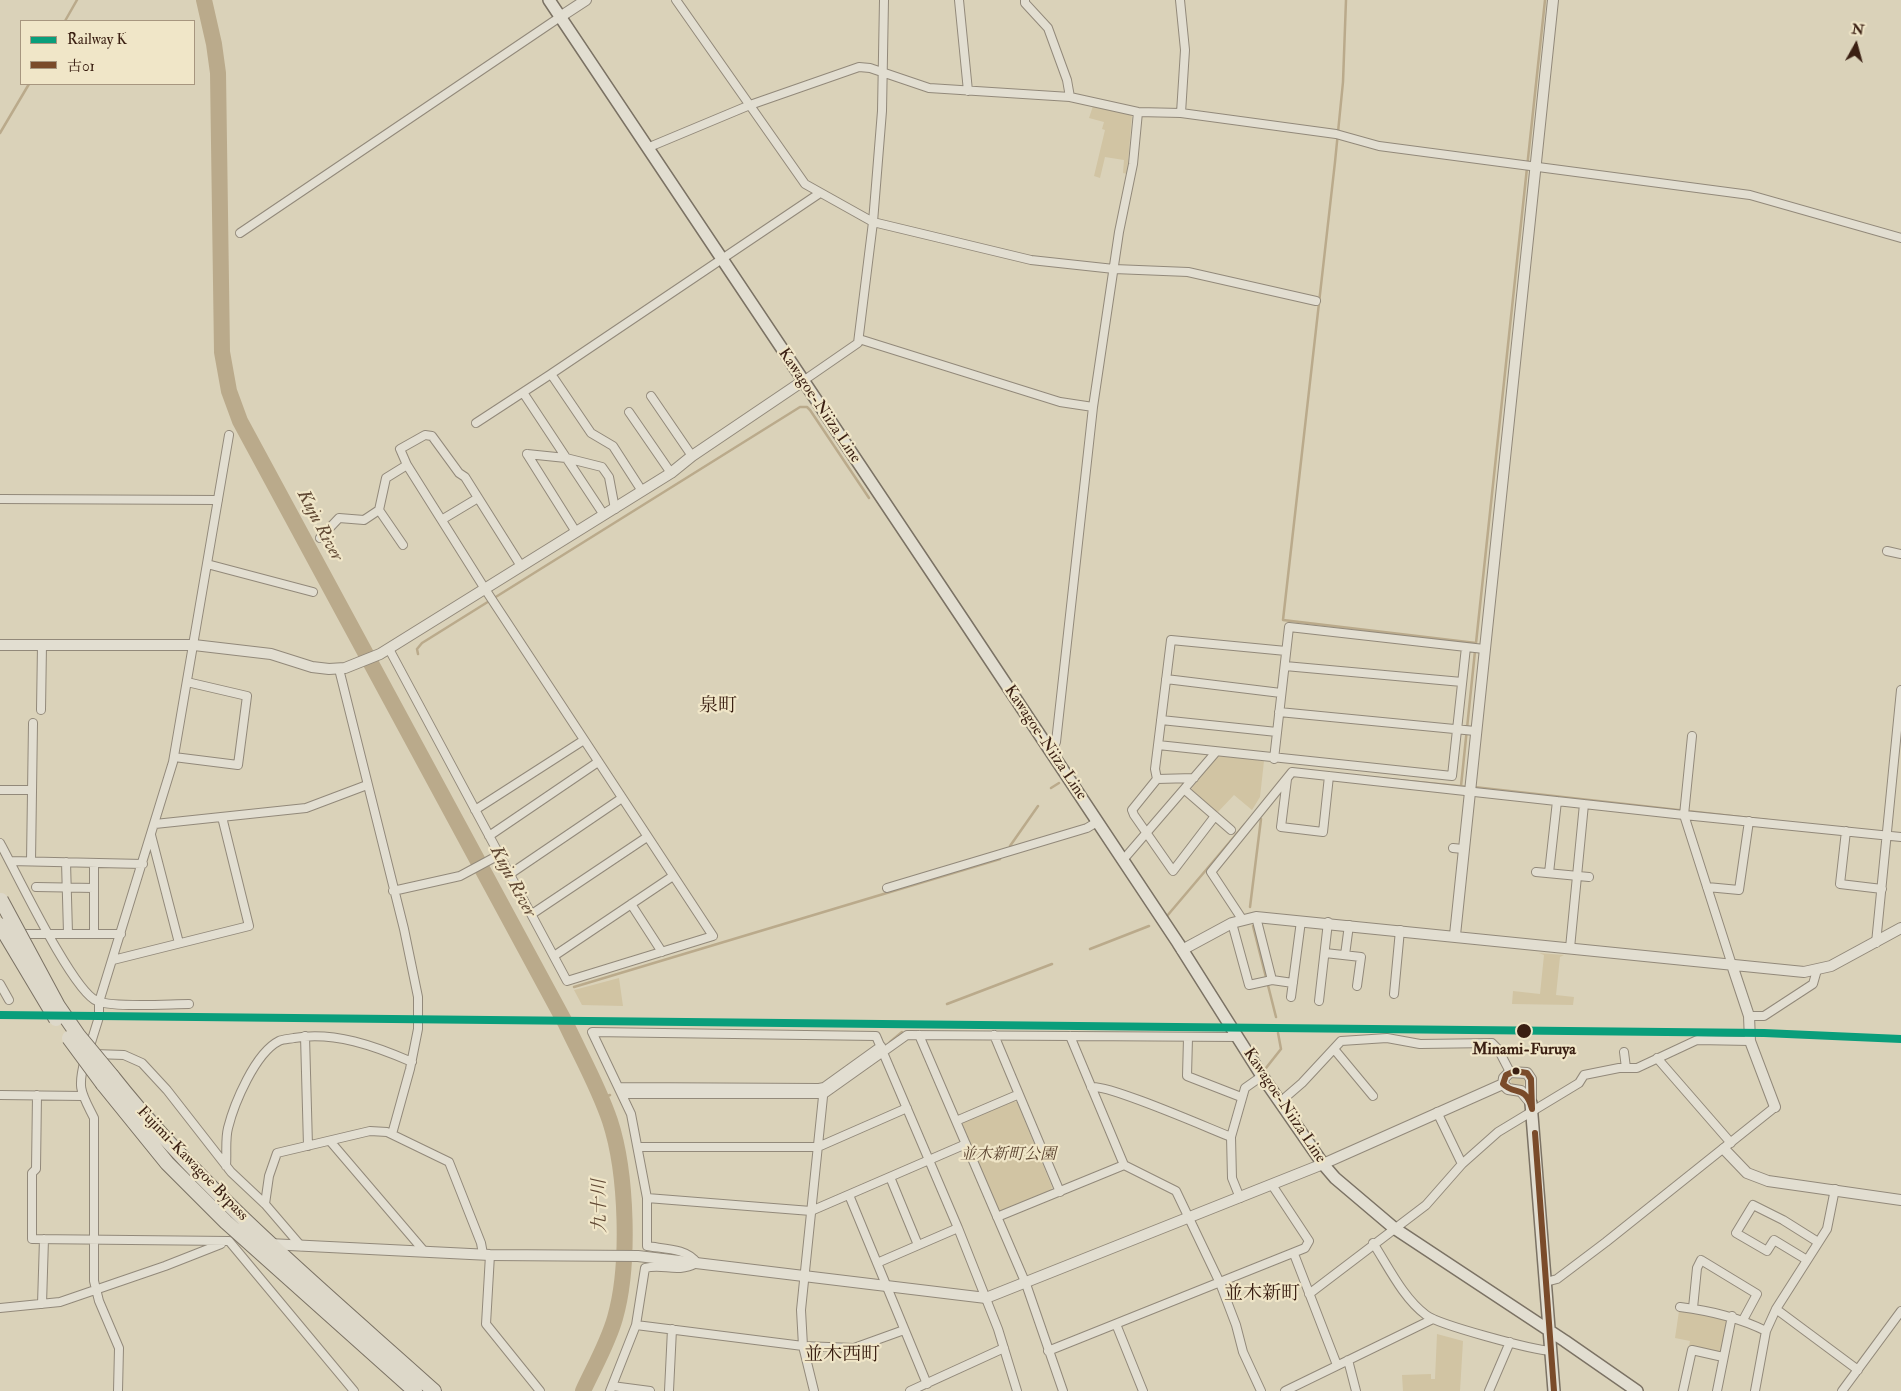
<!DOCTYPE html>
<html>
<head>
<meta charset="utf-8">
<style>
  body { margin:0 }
  #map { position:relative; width:1901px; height:1391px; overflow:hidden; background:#dad2b9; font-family:"IM FELL Double Pica","Noto Serif JP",serif }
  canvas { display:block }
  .legend { position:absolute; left:20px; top:20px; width:175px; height:65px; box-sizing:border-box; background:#f0e6c8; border:1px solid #a7967f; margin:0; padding:6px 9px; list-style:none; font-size:15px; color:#3a1f12 }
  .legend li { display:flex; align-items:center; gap:10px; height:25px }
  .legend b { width:25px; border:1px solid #a7967f }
  .north { position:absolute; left:1831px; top:20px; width:50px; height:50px; -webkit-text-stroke:4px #f0e6c8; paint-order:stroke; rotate:7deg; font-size:14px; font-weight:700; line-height:20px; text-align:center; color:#3a1f12 }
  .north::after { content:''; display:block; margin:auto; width:18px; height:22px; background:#3a1f12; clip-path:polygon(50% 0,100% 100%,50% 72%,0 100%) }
</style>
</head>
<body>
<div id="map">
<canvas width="1901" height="1391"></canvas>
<ul class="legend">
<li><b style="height:6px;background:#099e7b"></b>Railway K</li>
<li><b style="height:6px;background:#7a4b2a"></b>古01</li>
</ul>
<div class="north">N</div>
</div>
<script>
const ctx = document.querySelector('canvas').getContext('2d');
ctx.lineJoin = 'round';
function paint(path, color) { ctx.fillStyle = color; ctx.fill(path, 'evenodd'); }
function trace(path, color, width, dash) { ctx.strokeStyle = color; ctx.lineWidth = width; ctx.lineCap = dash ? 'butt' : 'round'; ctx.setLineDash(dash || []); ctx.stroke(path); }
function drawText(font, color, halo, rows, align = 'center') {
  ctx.font = font + ' "IM FELL Double Pica","Noto Serif JP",serif'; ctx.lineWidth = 4.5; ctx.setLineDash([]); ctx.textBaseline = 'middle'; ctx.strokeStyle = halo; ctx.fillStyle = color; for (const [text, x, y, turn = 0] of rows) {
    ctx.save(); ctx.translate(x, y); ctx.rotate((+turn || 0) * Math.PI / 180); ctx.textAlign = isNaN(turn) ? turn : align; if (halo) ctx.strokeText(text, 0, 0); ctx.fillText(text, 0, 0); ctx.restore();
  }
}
const green = new Path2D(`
  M1093,106L1132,115L1127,174L1123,173L1124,160L1105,157L1100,178L1094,176L1105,130L1102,129L1104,122L1089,118Z
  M1221,756L1264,761L1260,797L1252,810L1234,795L1217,813L1192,792V788L1216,757Z
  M1539,953L1564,955L1560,957L1556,995L1574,997L1573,1005L1512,1004L1513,991L1540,994L1544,955Z
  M619,978L623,1006L582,1005L574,990Z
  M1511 1081a7 7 0 1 1 14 0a7 7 0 1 1-14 0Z
  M1013,1101L1017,1102L1052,1187L1051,1191L1002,1211L998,1209L963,1126V1122Z
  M1679,1311L1709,1314L1726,1319L1728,1323L1723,1349L1718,1352L1689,1346L1690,1341L1675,1338Z
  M1437,1334L1463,1341L1460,1391H1403L1402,1375L1431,1374V1379H1435Z`);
const stream = new Path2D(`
  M1346,0L1343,82L1335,162L1283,620L1476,643
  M65,21L77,0
  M0,133L29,84
  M1476,643L1545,0
  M418,654L417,649L422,643L800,407H807L810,410L869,498
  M1367,777L1469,787
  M1461,786L1475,651
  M1474,787L1767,820
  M1051,788L1059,783
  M1010,846L1038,806
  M1250,907L1261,819
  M1167,916L1245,824
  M1253,926L1276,1017
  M1090,949L1149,926
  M574,987L1000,859
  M947,1004L1052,964
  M890,1042L902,1032
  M1266,1068L1281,1049L1278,1033
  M601,1099L610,1095`);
const river = new Path2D(`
  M204,0L214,44L218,73L222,352L229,391L240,421L566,1024C581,1056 599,1088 610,1121C627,1173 630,1266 615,1318C608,1343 594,1367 583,1391`);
const minor = new Path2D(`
  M676,0L805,184L873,222L858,343L803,381
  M884,0L882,111L873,222L1031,260L1114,269L1188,272L1316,301
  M959,0L968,91
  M1025,0V3L1048,28L1067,80L1070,97
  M1180,0L1185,50L1181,113
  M647,148L750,105L859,67L870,68L929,88L1070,97L1138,112L1181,113L1336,134L1379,146L1750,195L1901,238
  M240,233L560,17
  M859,339L1060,402L1093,407L1056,742L1051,753
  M551,374L820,193
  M524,394L604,515
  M651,396L692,456
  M1093,407L1119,232L1133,164L1138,112
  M629,412L671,473
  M476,423L551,374L591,433L613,446L642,491
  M527,454L566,458L602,467L609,477L615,509
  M527,454L576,532
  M407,465L400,449L425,435L432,436L459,473L465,477L521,566
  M0,499L218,500
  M443,519L478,498
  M320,538L339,518L364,520L379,510
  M1887,551L1901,554
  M207,564L313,592
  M389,649L567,981L713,936L485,589L407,465L386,478L379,510L403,545
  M1286,651L1171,640L1158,745L1452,776L1466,647
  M1285,666L1462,682
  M339,669L404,929L418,997V1029L410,1069L392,1134
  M1166,679L1281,693
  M41,710L42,645
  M1279,712L1475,731
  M1161,720L1277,732
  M1692,736L1684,815L1901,837
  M174,757L238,765L247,696L187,682
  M1274,759L1289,627L1484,649
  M1194,778L1157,779L1132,810L1134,815L1173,871L1215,816
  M1157,779L1155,769L1158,745
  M1287,779L1281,827L1323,832L1329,776
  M0,790H32
  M1185,790L1231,830
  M475,810L584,740
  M155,824L306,808L367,785
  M1846,831L1840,884L1882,889
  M151,835L179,943
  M489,836L598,762
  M0,843C16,872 73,992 97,1001C113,1008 169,1004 189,1004
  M1453,848L1463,849
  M1123,860L1216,752
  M10,861L143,864
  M31,861L33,723
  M66,862L68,933
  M1536,872L1589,877
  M1549,873L1557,801
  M510,874L622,798
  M36,887L94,888
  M1707,887L1739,890L1749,821
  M887,888L1087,828L1097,822
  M393,891L460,876L499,855
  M631,904L662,952
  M532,914L647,837
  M1256,917L1272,980
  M1242,919L1211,872L1292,772L1684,815L1732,965
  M1232,923L1249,985L1272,980L1293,983
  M94,933V863
  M18,934H121
  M1876,943L1901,690
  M1570,948L1584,804
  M1325,953L1361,957L1357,986
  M1345,955L1349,925
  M554,956L673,876
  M113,960L249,926L222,817
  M0,984L9,1000
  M1394,994L1400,930
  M1291,997L1301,921
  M1319,1001L1328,922
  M1749,1016H1764L1813,984L1817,970
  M919,1035L1026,1284L1063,1391
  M994,1035L1060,1192
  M305,1036L308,1146
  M1070,1036L1124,1165L1176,1191L1220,1283L1236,1325L1243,1352L1261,1391
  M1188,1038L1187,1076L1241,1097
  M89,1049L99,1017V1002L173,762L229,435
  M1334,1049L1373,1096
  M1624,1052L1626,1068
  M94,1054L124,1055L142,1063L167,1090L231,1172L265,1204L301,1246
  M1657,1058L1731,1143
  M85,1059C77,1089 81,1092 94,1118V1281L99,1301L119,1348L118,1391
  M619,1087L819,1088L824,1087L881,1046
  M1091,1087C1108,1084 1208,1128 1231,1137
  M622,1094H824L907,1035L1238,1037
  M0,1095L83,1096
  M37,1095L36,1169L32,1173V1239L229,1241L354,1391
  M1280,1102L1302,1083L1341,1041L1387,1038L1420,1044L1492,1043L1498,1049L1510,1072
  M1437,1112L1462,1164
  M956,1121L1017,1095
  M330,1141L424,1251
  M638,1147H818L907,1108
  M226,1166C227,1154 225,1140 228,1128C234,1104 255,1053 279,1041C283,1039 290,1039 294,1038C334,1031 375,1046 412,1062
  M890,1177L918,1245
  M849,1195L927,1384
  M647,1198L811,1211L966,1144
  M1240,1198L1232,1178L1231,1137L1245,1088L1262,1076
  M265,1204L269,1176L277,1153L370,1131L387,1132L449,1162L481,1243L483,1254
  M997,1217L1124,1165
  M1373,1243C1388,1266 1403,1298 1426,1315C1439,1325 1533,1350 1551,1351
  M1294,1254L1337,1365
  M490,1255L486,1324L540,1391
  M1807,1260L1774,1240L1767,1251L1736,1233L1753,1205L1783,1220L1818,1242
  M877,1263L958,1228
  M1546,1282L1557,1279L1606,1242L1775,1107
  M1309,1294L1426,1205L1462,1164L1498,1132L1579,1083L1584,1075L1619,1068H1637L1697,1040L1750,1041
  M42,1304L44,1239
  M1680,1307C1711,1311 1738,1317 1766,1331
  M0,1308L60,1302L165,1266L221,1244
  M1693,1308L1697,1268L1701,1260L1757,1294L1743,1320
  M1776,1309L1858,1370
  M1116,1324L1143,1391
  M636,1325L803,1346L854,1348L904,1330
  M1048,1351L1305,1248L1309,1241L1272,1185
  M1348,1360L1356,1391
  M612,1386L650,1391
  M610,1391L636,1325L645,1268C665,1263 675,1274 697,1263C687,1248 663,1249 647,1246V1198L631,1114L592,1032L876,1036L958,1228L998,1329L1017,1391
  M669,1391L672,1329
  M814,1391L803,1346L801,1310L824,1087
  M910,1391L1004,1348
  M1285,1391L1433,1319
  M1489,1391L1510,1342
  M1683,1391L1692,1350L1723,1357
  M1717,1391L1732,1316
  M1755,1391L1766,1331L1776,1309L1827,1229L1835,1189
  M1842,1391L1901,1311`);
const tertiary = new Path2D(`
  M560,17L586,0
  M0,645H194L271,654L312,667L329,669L345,668L380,654L671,473L692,456L803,381
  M1455,935L1553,0
  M1182,950L1232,923L1256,917L1804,972L1831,966L1901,928
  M1732,965L1749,1016L1750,1041L1775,1107
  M1503,1084L1504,1078L1510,1072L1527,1073L1531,1079V1103
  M1503,1084L1508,1089L1521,1091L1531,1103
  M1724,1149L1747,1173L1768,1181L1901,1200
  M269,1244L490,1255L638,1256L986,1298L1323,1164L1503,1084`);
const secondary = new Path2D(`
  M549,0L964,621L1178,943L1262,1076L1323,1164L1335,1178L1394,1228L1565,1341L1637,1391
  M1531,1103L1554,1391`);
const trunk = new Path2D(`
  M112,1076C205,1194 323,1291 434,1391
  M103,1084L167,1163L226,1222L415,1391`);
const trunkBridge = new Path2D(`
  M1,900L58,1006L78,1035L112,1076
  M0,925L56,1019
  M69,1038L103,1084`);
const bus1 = new Path2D(`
  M1515,1071L1527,1073L1531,1079L1532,1109C1525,1084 1515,1096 1503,1084L1506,1075Z
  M1535,1133L1554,1391`);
const rail1 = new Path2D(`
  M0,1015L1764,1033L1901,1039`);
const markers = [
  [1524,1031,8,"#3a1f12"],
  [1516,1071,4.5,"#3a1f12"]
];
const streetNames = [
  ["Kawagoe-Niiza Line",819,406,56],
  ["Kawagoe-Niiza Line",1045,743,56],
  ["Kawagoe-Niiza Line",1284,1106,56],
  ["Fujimi-Kawagoe Bypass",192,1164,46]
];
const stopNames = [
  ["Minami-Furuya",1524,1051]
];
const parkNames = [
  ["並木新町公園",1008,1156]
];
const waterNames = [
  ["Kuju River",319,526,62],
  ["Kuju River",512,882,62],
  ["九十川",601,1206,-91]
];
const quarterNames = [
  ["泉町",718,707],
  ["並木新町",1262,1295],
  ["並木西町",842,1356]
];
paint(green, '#d1c4a3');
trace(stream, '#baaa8b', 2.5);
trace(river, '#baaa8b', 16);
trace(minor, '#92897a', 10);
trace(tertiary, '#92897a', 12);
trace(secondary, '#7b7264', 14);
trace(trunk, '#7b7264', 16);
trace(minor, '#e2ded1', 8);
trace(tertiary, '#e2ded1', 10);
trace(secondary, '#e2ded1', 11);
trace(trunk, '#ddd8c9', 14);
trace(trunkBridge, '#7b7264', 16, []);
trace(trunkBridge, '#ddd8c9', 14);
trace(bus1, '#7a4b2a', 6);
trace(rail1, '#099e7b', 8);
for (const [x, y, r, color] of markers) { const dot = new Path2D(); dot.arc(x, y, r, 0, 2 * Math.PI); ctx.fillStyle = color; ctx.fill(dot); trace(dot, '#f0e6c8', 2); }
drawText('16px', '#3a1f12', '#f0e6c8', streetNames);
drawText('bold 16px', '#3a1f12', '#f0e6c8', stopNames);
drawText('italic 16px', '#5e4632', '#f0e6c8', parkNames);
drawText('italic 18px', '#624a35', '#f0e6c8', waterNames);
drawText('19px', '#3a1f12', '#f0e6c8', quarterNames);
</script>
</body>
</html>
